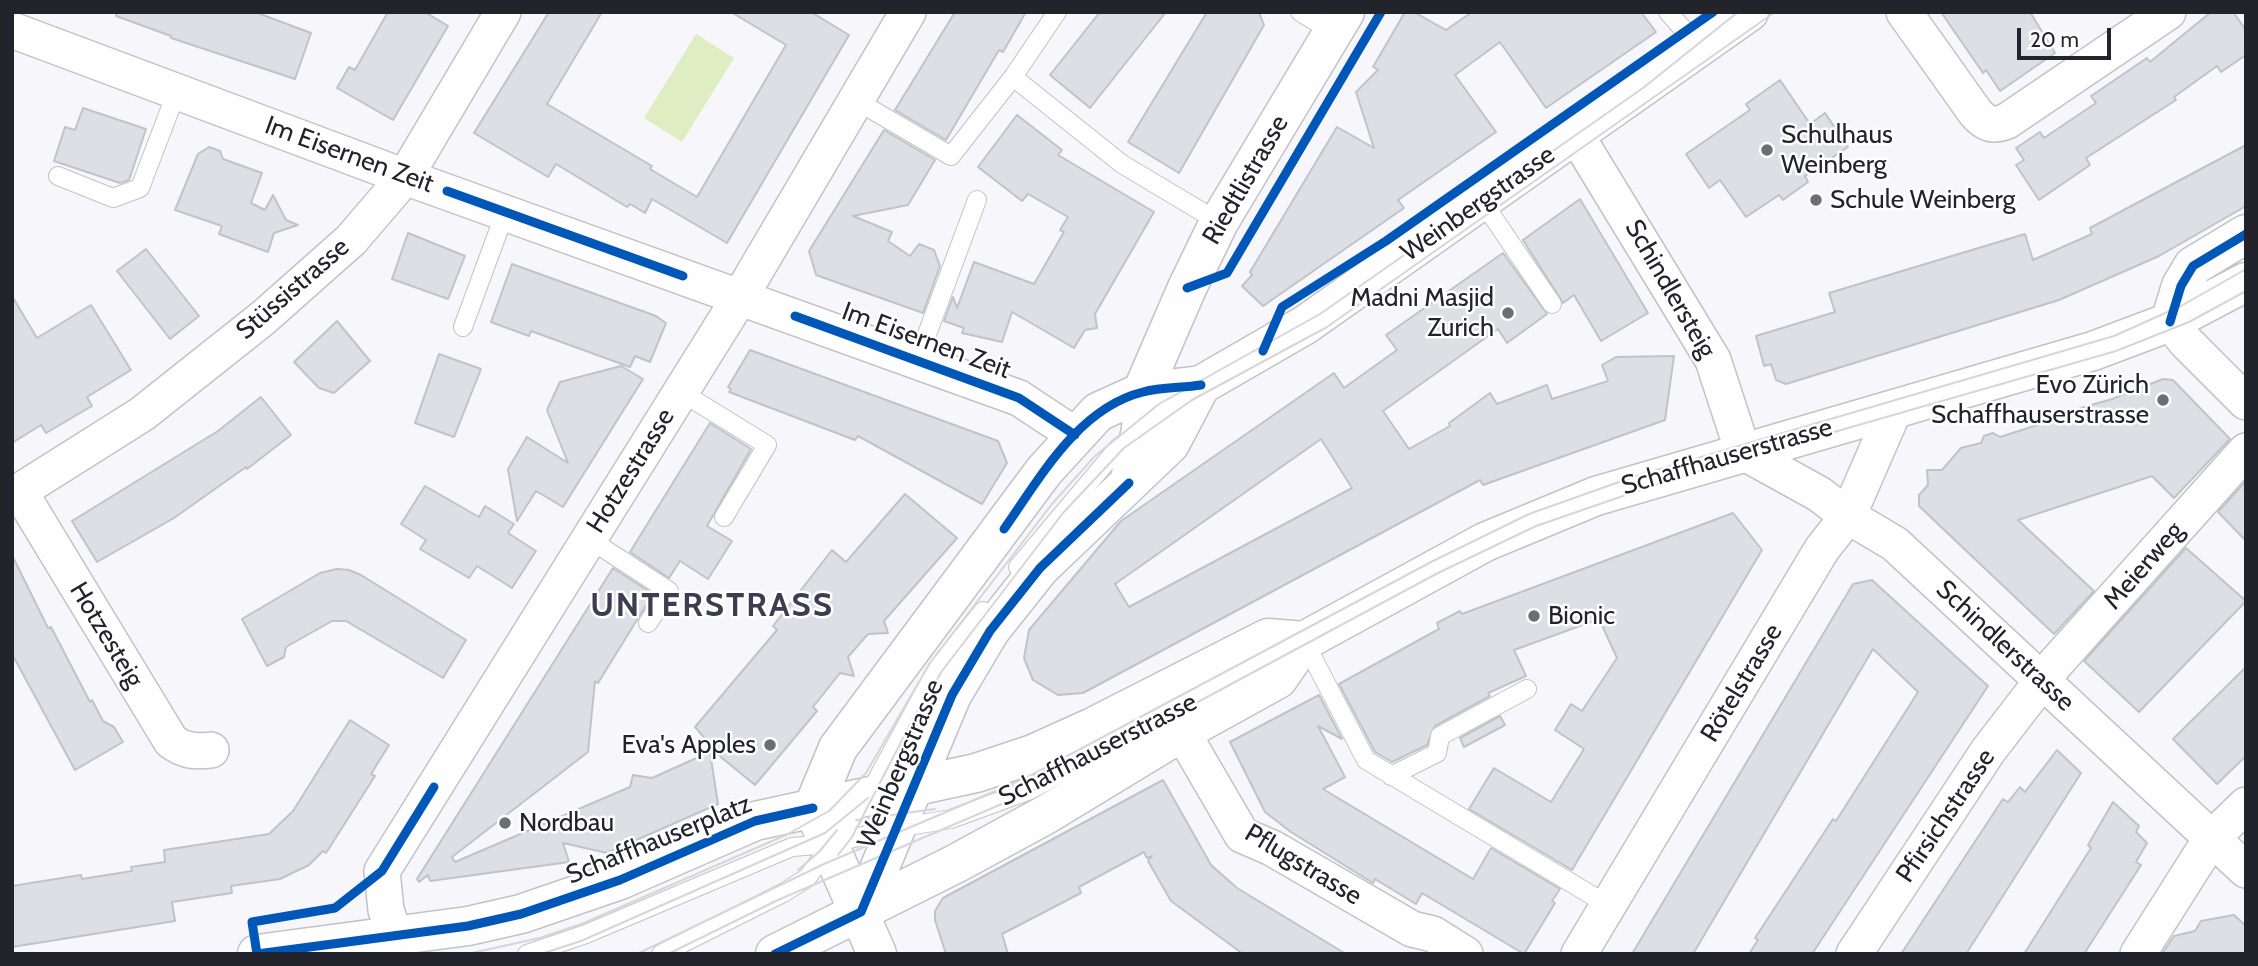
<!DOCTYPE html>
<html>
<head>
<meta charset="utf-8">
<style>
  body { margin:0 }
  #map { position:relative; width:2258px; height:966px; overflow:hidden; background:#f6f6fb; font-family:Cabin,sans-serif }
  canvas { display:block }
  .frame { position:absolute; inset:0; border:14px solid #23232c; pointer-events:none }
  .scale { position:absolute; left:2017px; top:28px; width:94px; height:32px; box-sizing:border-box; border:4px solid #23232c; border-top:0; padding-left:9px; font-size:21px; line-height:24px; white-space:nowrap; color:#23232c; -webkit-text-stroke:5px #fff; paint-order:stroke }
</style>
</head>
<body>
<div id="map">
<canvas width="2258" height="966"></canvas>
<div class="frame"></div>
<div class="scale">20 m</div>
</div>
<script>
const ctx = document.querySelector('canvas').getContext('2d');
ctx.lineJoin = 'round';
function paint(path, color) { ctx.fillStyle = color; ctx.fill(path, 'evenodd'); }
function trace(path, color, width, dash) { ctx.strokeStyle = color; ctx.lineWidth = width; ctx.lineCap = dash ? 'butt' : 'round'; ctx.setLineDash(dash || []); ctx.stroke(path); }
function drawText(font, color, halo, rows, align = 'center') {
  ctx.font = font + ' Cabin,sans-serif'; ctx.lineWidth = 5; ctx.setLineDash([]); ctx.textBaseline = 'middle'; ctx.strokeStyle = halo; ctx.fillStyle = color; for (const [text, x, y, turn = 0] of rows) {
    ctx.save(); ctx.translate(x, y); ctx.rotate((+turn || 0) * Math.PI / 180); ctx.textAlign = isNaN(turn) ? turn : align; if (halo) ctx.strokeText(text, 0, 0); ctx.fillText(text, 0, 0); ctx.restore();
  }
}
const green = new Path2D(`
  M696,34L734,58L682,142L644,118Z`);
const building = new Path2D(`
  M117,12H255L311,33L295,79L171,38V36L116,16Z
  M388,12H425L448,26L393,120L337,88L349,67L355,70Z
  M549,12H602L547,104L652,166L650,169L697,197L786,45L731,12H811L849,35L727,243L652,199L645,213L630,204L627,207L556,164L548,177L474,133Z
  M955,12H1026L1003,52L999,50L946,140L895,110Z
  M1100,12H1166L1090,108L1050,75Z
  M1207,12H1259L1264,25L1179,173L1128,142Z
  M1405,12H1414L1446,30L1472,12H1641L1656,32L1546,108L1500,42L1455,75L1496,132L1398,200L1404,208L1263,306L1242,286L1252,275L1250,272L1337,127L1374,148L1356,92L1378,70L1373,67Z
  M1941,12H2030L2055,53L2000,91L1986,70L1983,73Z
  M2211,12H2233L2246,30V55L2221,72L2217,66L2174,97L2176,100L2086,158L2090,165L2039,200L2016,165L2024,160L2016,148L2040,132L2044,138L2096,103L2091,96L2147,58L2150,62Z
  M1780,80L1810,124L1825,113L1848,147L1805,176L1808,182L1783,200L1779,195L1746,217L1720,180L1709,188L1686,154L1750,110L1746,104Z
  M83,108L146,129L129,180L120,183L54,161L65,127L75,130Z
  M1017,115L1062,150L1058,155L1154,212L1095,314L1097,328L1085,330L1074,348L1012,312L1002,342L962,333L964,328L944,321L953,297L957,308L974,262L1034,284L1064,232L1060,230L1068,217L1028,194L1022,201L978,167Z
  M884,130L935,160L908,205L853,216L892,232L888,241L910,256L919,244L934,250L940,266L923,313L816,275L809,251Z
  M2246,145V206L2159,256L2059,300L1786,384L1776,380L1771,364L1764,366L1756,336L1835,312L1829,293L2025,234L2033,260L2092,234L2090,228Z
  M209,147L220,151L223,159L262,173L251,203L265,210L273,195L286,220L298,225L274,233L268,252L219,234L222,226L175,210L198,154Z
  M1580,199L1648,313L1601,341L1574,295L1563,303L1523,240Z
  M408,233L465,256L448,299L392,279Z
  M146,249L199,316L170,339L117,271Z
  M1503,253L1547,314L1507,343L1498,329L1383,411L1409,449L1450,426L1449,423L1490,393L1497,404L1547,385L1552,399L1608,381L1602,365L1616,357L1674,356L1665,420L1483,485L1480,480L1083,693L1058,695L1033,680L1024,658L1029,630L1121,521L1334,373L1344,388L1397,350L1386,335ZM1321,439L1352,488L1129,607L1115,584Z
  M512,264L656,316L666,323L650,362L635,356L630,367L531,331L529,336L491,322Z
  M12,296L37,338L91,305L131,370L87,397L92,406L46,433L41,425L12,443Z
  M337,321L370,361L334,393L319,388L294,362Z
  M750,350L998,441L1007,463L982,504L858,436L855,440L729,392L731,389L728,387Z
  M439,354L481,369L454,437L415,423Z
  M621,366L643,379L563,507L536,491L517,521L508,469L527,437L568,463L547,410L560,382Z
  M2163,379L2173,380L2230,439L2174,498L2152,476L2018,520L2094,591L2054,634L1919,506V495L1928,485L1927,470H1942L1961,448L1981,443L1984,436L1993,433L2000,437L2056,419L2060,414L2112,399Z
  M261,397L291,435L247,469L246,467L174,518L97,562L72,521L218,431Z
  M710,423L751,449L707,526L732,541L708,579L680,561L669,578L630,552Z
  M2246,481V541L2218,512Z
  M425,486L479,517L485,506L514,524L508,533L536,551L512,588L477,566L469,578L420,549L426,540L401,524Z
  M905,494L957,538L884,621L888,633L868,634L848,657L854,676L840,673L813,707L817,711L755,785L722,758L695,727L777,630L773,626L832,550L846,562Z
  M1733,513L1762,550L1572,870L1469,809L1494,768L1551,802L1584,749L1555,730L1571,704L1582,711L1617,658L1599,619L1514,650L1526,676L1488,693L1490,696L1435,726L1427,745L1392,762L1375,752L1339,684L1439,629L1437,623L1460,611L1462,614Z
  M2186,548L2246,601L2139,712L2084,661Z
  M12,555L48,628L51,627L90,702L92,700L103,721L114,727L123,742L75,770L12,654Z
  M613,568L653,594L598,683L595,681L588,752L452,857L455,862L630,787L633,775L652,778L710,752L718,804L607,853L563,843L569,862L430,881L428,875L419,882L417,879Z
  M337,569L349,570L361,575L466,640L443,678L346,621H332L286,647L284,657L267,666L242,619L320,573Z
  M1872,580L1988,686L1812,954H1749L1758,940L1755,938L1833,819L1836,821L1918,692L1873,649L1693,954H1632L1853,584Z
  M2246,667V756L2217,784L2173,739Z
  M1319,695L1342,739L1318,726L1345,777L1323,789L1473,879L1491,848L1560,889L1552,901L1555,903L1524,954L1422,893L1416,904L1375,879L1373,883L1291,832L1265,812L1230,742Z
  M1500,716L1505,725L1464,747L1460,738Z
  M350,720L389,745L371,774L375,776L326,853L323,851L309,865L280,879L231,886L232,893L172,902L175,921L12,947V886L81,875L82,879L132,871L131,867L165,862L164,850L269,834L293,811Z
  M2057,750L2081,773L1966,954H1901L2003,799L2008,802L2020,787L2025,792Z
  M1163,780L1211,865L1237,888L1346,954H1243L1171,901L1148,861L1152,856L1147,858L1144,852L1079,887L1081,893L1002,934L1008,954H946L935,920V911L943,898Z
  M2113,802L2139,826L2136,832L2147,843L2136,862L2141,865L2084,954H2024L2091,848L2088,845Z
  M2234,915L2246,926V954H2162L2174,936L2195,931L2201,921Z`);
const service = new Path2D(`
  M1300,12L1333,32
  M1668,12L1699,47
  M1013,77L1122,164L1219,222
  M857,101L951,156L1013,77L1057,12
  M58,176L113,198L140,188L177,91
  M1482,201L1552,304
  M463,327L505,213
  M917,361L977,200
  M681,392L767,445L724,517
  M589,539L669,591L648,623
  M1018,567L1118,448L1184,398
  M1391,776L1437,753L1440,736L1527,689
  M527,954L586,934L792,847L829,844L896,828L951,819L1030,790L1304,641L1366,760L1608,905
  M661,954L783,893L807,878L868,796L937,669L983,611`);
const minor = new Path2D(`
  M1904,12L1975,112C1985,124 1993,127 2007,121L2168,12
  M12,30L405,177L1019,398L1075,435
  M1576,135L1713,360L1743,452L1819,494L1848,516L1895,544L2246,870
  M2170,322L2186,342L2246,402
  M20,492L171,741C184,751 195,752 211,750
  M12,496L142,414L263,318L351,240L405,177L503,12
  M1182,732L1242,835L1272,848L1412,929L1433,934L1465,954
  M394,934L386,910L382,871L740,297L908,12
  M1579,954L1822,549L1848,516L1895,408
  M1854,954L1988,751L2055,664L2246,451
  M2138,954L2211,839L2246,805`);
const tertiary = new Path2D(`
  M2170,322L2181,286L2193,266L2246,234
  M1129,483L1141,430L1142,392L1187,288L1219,222L1345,12
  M813,808L838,748L1044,471L1098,412L1142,392L1201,385L1305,325L1749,12
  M813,808L877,954
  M861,912L952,695L990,631L1040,568L1170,444L1201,385
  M257,954L468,926L521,914L620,880L755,821L976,773L1033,754L1093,727L1268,638L1304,641
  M775,954L957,863L1047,814L1182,732L1278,679L1304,641L1485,542L1596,496L2093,351L2170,322L2246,282`);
const tram = new Path2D(`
  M856,820L935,809
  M838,855L852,837L914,717L942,671L1063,513L1124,448L1192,400L1327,327L1775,12
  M798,870L819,852L837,830
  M771,903L1032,791L1438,573L1536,526L1681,476L2116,351L2189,322L2246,291
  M467,954L540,938L584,923L786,835L829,811L866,773L930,663L1052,504L1095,456L1159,404L1320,314L1643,88L1738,12
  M541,954L581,941L825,833L868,798
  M637,954L824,864L1026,778L1433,561L1529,514L1636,476L2114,336L2181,306L2246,269
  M668,954L780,899`);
const cycleway = new Path2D(`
  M447,191L683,276
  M1187,288L1227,273L1381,12
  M795,316L1019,398L1075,435
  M2170,322L2181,286L2193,266L2246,234
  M1263,351L1282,307L1386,241L1713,12
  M1004,529C1040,478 1078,408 1143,392C1161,387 1182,388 1201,385
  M434,787L382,871L335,908L252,922L257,954L468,926L521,914L620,880L755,821L813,808
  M775,954L861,912L952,695L990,631L1040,568L1129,483`);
const markers = [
  [1767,150,7,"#6d6d74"],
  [1816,200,7,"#6d6d74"],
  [1508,313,7,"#6d6d74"],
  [2163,400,7,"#6d6d74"],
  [1534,616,7,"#6d6d74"],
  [770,745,7,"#6d6d74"],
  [505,823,7,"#6d6d74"]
];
const poiNames = [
  ["Schulhaus",1781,135],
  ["Weinberg",1781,165],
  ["Schule Weinberg",1830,200],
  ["Madni Masjid",1494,298,"right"],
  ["Zurich",1494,328,"right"],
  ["Evo Zürich",2149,385,"right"],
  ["Schaffhauserstrasse",2149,415,"right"],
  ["Bionic",1548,616],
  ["Eva's Apples",756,745,"right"],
  ["Nordbau",519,823]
];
const streetNames = [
  ["Im Eisernen Zeit",349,155,20],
  ["Riedtlistrasse",1246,180,-60],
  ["Weinbergstrasse",1478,204,-35],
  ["Stüssistrasse",293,289,-41],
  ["Schindlersteig",1670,289,60],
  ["Im Eisernen Zeit",926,341,20],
  ["Schaffhauserstrasse",1727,457,-16],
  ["Hotzestrasse",631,471,-58],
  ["Meierweg",2144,566,-49],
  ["Hotzesteig",106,635,59],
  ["Schindlerstrasse",2005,646,43],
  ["Rötelstrasse",1742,683,-59],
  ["Schaffhauserstrasse",1098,750,-27],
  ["Weinbergstrasse",901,764,-67],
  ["Pfirsichstrasse",1946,816,-56],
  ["Schaffhauserplatz",659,840,-22],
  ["Pflugstrasse",1303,865,31]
];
const districtNames = [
  ["UNTERSTRASS",712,606]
];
paint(green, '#deeec2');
paint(building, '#dedee5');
trace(building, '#c2c2c9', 2);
trace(service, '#c2c2c9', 20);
trace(minor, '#c2c2c9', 38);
trace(tertiary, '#c2c2c9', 41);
trace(service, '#fefefe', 18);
trace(minor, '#fefefe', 35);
trace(tertiary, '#fefefe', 38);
trace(tram, '#d6d6d8', 2);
trace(cycleway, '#0057b8', 9);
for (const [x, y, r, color] of markers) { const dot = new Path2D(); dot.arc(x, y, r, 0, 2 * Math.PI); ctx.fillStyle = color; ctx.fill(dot); trace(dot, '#fff', 2.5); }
drawText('26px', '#23232c', '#fff', poiNames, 'left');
drawText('26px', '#23232c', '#fff', streetNames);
ctx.letterSpacing = '2px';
drawText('bold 33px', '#3d3d51', '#fff', districtNames);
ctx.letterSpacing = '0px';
</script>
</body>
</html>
